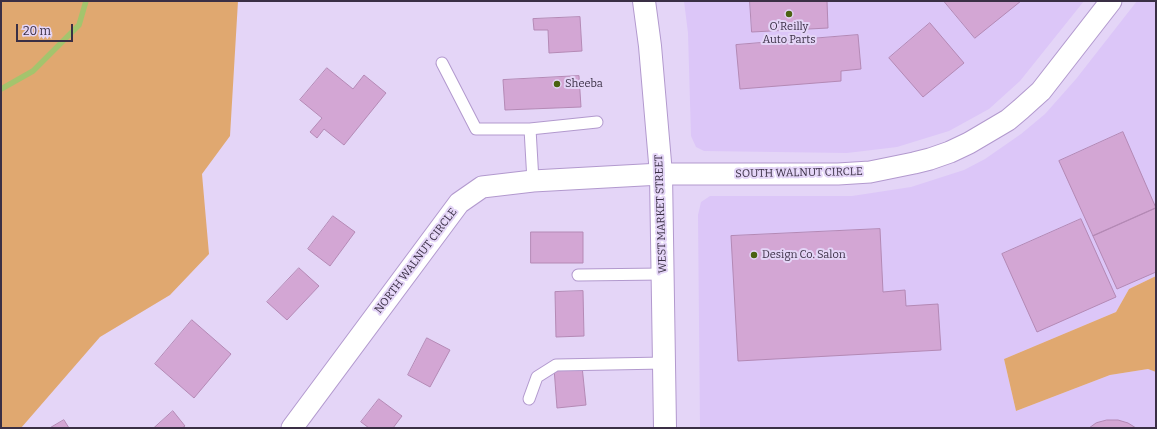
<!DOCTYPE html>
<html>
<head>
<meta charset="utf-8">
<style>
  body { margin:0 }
  #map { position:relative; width:1157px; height:429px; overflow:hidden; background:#e4d5f7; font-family:Bitter,serif }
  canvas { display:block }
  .frame { position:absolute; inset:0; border:2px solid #3a2f45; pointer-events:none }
  .scale { position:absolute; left:16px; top:24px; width:57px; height:18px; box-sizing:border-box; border:2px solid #3a2f45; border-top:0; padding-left:5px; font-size:12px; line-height:14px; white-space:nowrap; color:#3a2f45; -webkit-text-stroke:3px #e4d5f7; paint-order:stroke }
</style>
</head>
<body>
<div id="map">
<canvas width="1157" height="429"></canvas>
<div class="frame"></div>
<div class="scale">20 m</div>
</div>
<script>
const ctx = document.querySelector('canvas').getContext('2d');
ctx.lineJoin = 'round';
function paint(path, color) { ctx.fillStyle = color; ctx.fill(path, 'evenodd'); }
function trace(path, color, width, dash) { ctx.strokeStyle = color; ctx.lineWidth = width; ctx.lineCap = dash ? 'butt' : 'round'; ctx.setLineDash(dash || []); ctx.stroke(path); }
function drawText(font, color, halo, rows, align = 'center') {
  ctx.font = font + ' Bitter,serif'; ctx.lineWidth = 4; ctx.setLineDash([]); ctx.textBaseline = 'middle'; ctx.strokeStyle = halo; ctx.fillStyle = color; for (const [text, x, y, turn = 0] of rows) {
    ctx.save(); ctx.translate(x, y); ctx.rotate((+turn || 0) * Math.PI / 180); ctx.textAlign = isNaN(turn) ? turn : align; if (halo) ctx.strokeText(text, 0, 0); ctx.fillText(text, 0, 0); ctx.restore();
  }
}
const built = new Path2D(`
  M684,1H1084L1020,81L989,109L949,131L897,147L847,153L704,151L696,147L691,136L688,33Z
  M1137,1H1156V276L1129,289L1116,312L1004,359L1016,411L1110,375L1148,369L1156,372V428H700L698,215L701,202L710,196H852L911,187L964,170L985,159L1021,134L1045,114L1076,79Z`);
const green = new Path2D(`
  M1,1H238L230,136L202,174L209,254L170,295L100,337L21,428H1Z
  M1156,276V372L1148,369L1110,375L1016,411L1004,359L1116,312L1129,289Z`);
const stream = new Path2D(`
  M1,89L33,71L79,25L86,1`);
const building = new Path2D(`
  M750,1H827L828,28L752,32Z
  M944,1H1021L975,38Z
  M580,17L582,51L549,53L548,30H534L533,19Z
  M930,23L964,63L923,97L889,58Z
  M858,35L861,69L841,71V81L740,89L736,45Z
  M327,68L353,89L364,75L386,93L344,145L324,129L317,138L310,132L322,118L300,100Z
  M579,76L581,107L505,110L503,80Z
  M1123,132L1156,208L1093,236L1059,161Z
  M1156,208V272L1117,289L1093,236Z
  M333,216L355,232L330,266L308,249Z
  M1081,219L1116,297L1037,332L1002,254Z
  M880,229L883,292L905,290L906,306L938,304L941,350L738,361L731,236Z
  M531,232H583V263H531Z
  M299,268L319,286L287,320L267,302Z
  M583,291L584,336L556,337L555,292Z
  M192,320L231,354L194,398L155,364Z
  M427,338L450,350L430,387L408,375Z
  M582,366L586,405L557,408L554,368Z
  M379,399L402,416L393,428H369L361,422Z
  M173,411L185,426L182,428H154Z
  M64,420L69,428H50Z
  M1107,420H1118L1128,423L1136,428H1089L1096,423Z`);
const lane = new Path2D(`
  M442,63L476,129H530L597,122
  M530,129L533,181
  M578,275L663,274
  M529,399L537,377L556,365L664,363`);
const street = new Path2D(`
  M292,428L459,203L482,187L533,181L661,174H838L870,172L914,163L930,159L950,152L969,143L1008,120L1021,109L1041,91L1111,1`);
const primary = new Path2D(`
  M644,1L650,46L661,174L665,428`);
const markers = [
  [789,14,4,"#4a6210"],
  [557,84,4,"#4a6210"],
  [754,255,4,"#4a6210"]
];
const poiNames = [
  ["O'Reilly",789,27,"center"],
  ["Auto Parts",789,40,"center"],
  ["Sheeba",565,84],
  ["Design Co. Salon",762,255]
];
const streetNames = [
  ["SOUTH WALNUT CIRCLE",799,173,-1],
  ["WEST MARKET STREET",661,214,-92],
  ["NORTH WALNUT CIRCLE",416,261,-53]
];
paint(built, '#dcc6f8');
paint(green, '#e0a870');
trace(stream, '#a4c46d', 5.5);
paint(building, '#d3a6d4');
trace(building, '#b489b5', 1);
trace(lane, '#b299ce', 13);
trace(street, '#b299ce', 23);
trace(primary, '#b299ce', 24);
trace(lane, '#fff', 11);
trace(street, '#fff', 21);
trace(primary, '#fff', 22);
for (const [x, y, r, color] of markers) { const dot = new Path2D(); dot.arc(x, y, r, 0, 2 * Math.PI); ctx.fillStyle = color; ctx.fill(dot); trace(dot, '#e4d5f7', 1.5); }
drawText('11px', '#3a2f45', '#e4d5f7', poiNames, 'left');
drawText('11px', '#3a2f45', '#e4d5f7', streetNames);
</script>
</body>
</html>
